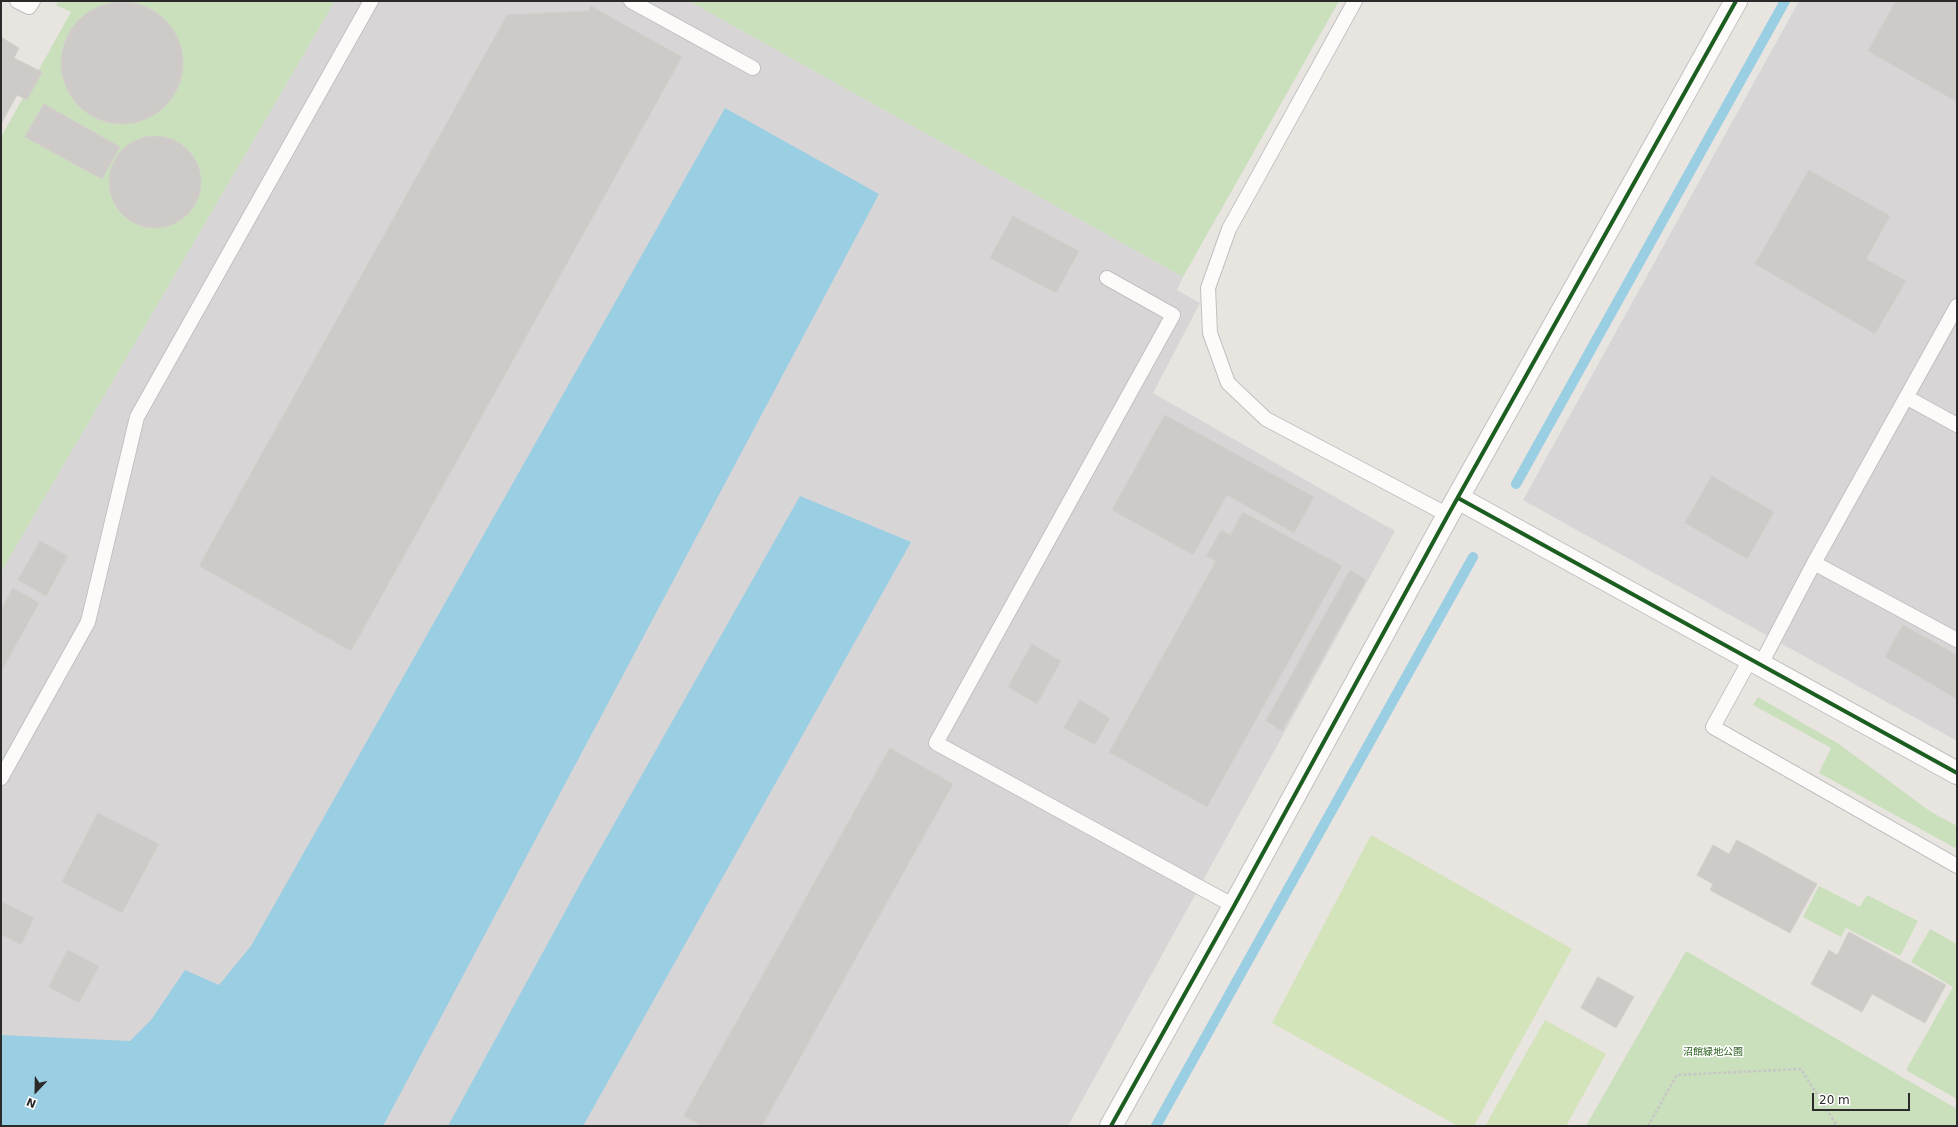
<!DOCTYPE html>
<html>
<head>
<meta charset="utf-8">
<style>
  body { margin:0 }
  #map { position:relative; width:1958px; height:1127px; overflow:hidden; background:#e8e4e0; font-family:"DejaVu Sans",sans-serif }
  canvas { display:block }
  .frame { position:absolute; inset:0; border:2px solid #2a2a2a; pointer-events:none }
  .north { position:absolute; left:16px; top:1071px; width:40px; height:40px; -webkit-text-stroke:3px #fff; paint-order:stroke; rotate:202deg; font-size:11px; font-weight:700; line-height:16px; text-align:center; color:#2a2a2a }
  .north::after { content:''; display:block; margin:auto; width:14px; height:18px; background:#2a2a2a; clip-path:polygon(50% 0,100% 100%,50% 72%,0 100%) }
  .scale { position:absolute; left:1812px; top:1093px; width:98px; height:18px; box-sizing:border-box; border:2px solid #2a2a2a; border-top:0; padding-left:5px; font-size:12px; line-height:14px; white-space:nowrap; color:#2a2a2a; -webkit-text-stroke:3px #fff; paint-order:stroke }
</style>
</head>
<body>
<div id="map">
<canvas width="1958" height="1127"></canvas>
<div class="frame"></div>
<div class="north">N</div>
<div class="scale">20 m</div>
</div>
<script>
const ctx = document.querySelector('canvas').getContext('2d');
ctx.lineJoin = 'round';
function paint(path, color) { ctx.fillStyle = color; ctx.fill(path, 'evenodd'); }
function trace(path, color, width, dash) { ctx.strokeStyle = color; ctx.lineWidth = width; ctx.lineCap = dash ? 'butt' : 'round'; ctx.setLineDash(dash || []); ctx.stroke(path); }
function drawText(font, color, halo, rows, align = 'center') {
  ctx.font = font + ' "DejaVu Sans","Noto Sans JP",sans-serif'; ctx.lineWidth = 3; ctx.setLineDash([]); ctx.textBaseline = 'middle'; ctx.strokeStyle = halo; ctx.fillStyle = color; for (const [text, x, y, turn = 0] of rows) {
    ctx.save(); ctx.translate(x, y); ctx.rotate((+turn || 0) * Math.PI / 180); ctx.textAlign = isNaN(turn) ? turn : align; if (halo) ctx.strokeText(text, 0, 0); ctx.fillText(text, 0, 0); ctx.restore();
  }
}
const industrial = new Path2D(`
  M335,1H689L1183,277L1177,290L1200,303L1153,393L1395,531L1068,1126H196L1,1048V572Z
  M1799,1H1957V741L1523,500Z`);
const green = new Path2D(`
  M59,1H335L1,572V137L71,12L56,5Z
  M689,1H1339L1183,277Z
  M1758,697L1839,744L1931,812L1957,826V843L1955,848L1819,773L1831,748L1753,705Z
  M1819,886L1860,907L1867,895L1918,921L1900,956L1846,928L1841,937L1803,917Z
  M1930,929L1957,944V1099L1906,1070L1953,987L1911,962Z
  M1686,951L1957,1109V1126H1586Z`);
const pitch = new Path2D(`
  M1371,835L1572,949L1474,1126H1458L1272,1023Z
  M1545,1020L1606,1054L1566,1126H1485Z`);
const water = new Path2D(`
  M725,108L879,194L383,1126H1V1035L130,1041L151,1020L185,970L219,985L251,946Z
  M800,496L911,542L583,1126H448L584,877Z`);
const stream = new Path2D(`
  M1516,484L1785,1
  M1156,1126L1473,557`);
const building = new Path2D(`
  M1896,1H1957V102L1868,51Z
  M61 63a61 61 0 1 1 122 0a61 61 0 1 1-122 0Z
  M591,6L682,57L351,651L199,566L507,15L588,11Z
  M1,37L19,48L14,58L42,72L27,100L17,95L1,124Z
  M44,104L120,147L102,179L25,137Z
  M109 182a46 46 0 1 1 92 0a46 46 0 1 1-92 0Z
  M1809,170L1890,216L1866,259L1906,281L1875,334L1755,264Z
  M1013,216L1079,251L1056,293L990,258Z
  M1165,415L1314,497L1294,533L1227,495L1193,555L1112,510Z
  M1712,476L1774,512L1747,559L1685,523Z
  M1243,512L1342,566L1207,807L1109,752L1216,561L1206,556L1221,530L1230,535Z
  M40,541L68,556L46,596L18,580Z
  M1350,570L1366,580L1282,731L1266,721Z
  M13,588L39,603L1,672V611Z
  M1903,625L1957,655V699L1885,657Z
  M1032,644L1061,661L1037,704L1008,687Z
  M1080,700L1110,718L1095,745L1064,728Z
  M890,748L953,784L762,1126H702L684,1116Z
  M98,813L159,844L122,913L62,882Z
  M1737,840L1817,884L1790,933L1710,890L1713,884L1697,875L1713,845L1729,854Z
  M1,901L34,918L21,945L1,934Z
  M1849,932L1946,985L1925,1023L1872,994L1862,1012L1811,984L1829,950L1837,955Z
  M68,950L99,966L79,1003L49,987Z
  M1598,977L1634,997L1616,1028L1581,1008Z`);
const path = new Path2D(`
  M1648,1126L1677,1075L1801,1069L1837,1126`);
const service = new Path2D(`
  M17,1L29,7L33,1
  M631,1L753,68
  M1355,1L1229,229L1208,288L1210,333L1228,383L1266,419L1448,515
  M1107,278L1173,315L936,743L1234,906
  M1906,397L1957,425
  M1814,563L1957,640
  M1751,658L1713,727L1957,866
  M1761,664L1814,563L1957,306
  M1,778L88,622L137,417L371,1`);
const tertiary = new Path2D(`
  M1458,498L1957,773
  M1111,1126L1234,906L1448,515L1736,1`);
const cycleway = new Path2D(`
  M1458,498L1957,773
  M1111,1126L1234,906L1448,515L1736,1`);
const parkNames = [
  ["沼館緑地公園",1713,1052]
];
paint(industrial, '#d8d5d7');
paint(green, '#cae0bc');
paint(pitch, '#d3e3ba');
paint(water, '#9acee3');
trace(stream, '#9acee3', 10);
paint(building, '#cdcac7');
trace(building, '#d3d0cc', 1);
trace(service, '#c1c0c0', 16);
trace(tertiary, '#c1c0c0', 24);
trace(path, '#c6c6c5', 2.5, [3, 2]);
trace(service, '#fcfbfa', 14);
trace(tertiary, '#fcfbfa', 22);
trace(cycleway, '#1b5e20', 4);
drawText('10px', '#2c6120', '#fff', parkNames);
</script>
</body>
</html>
